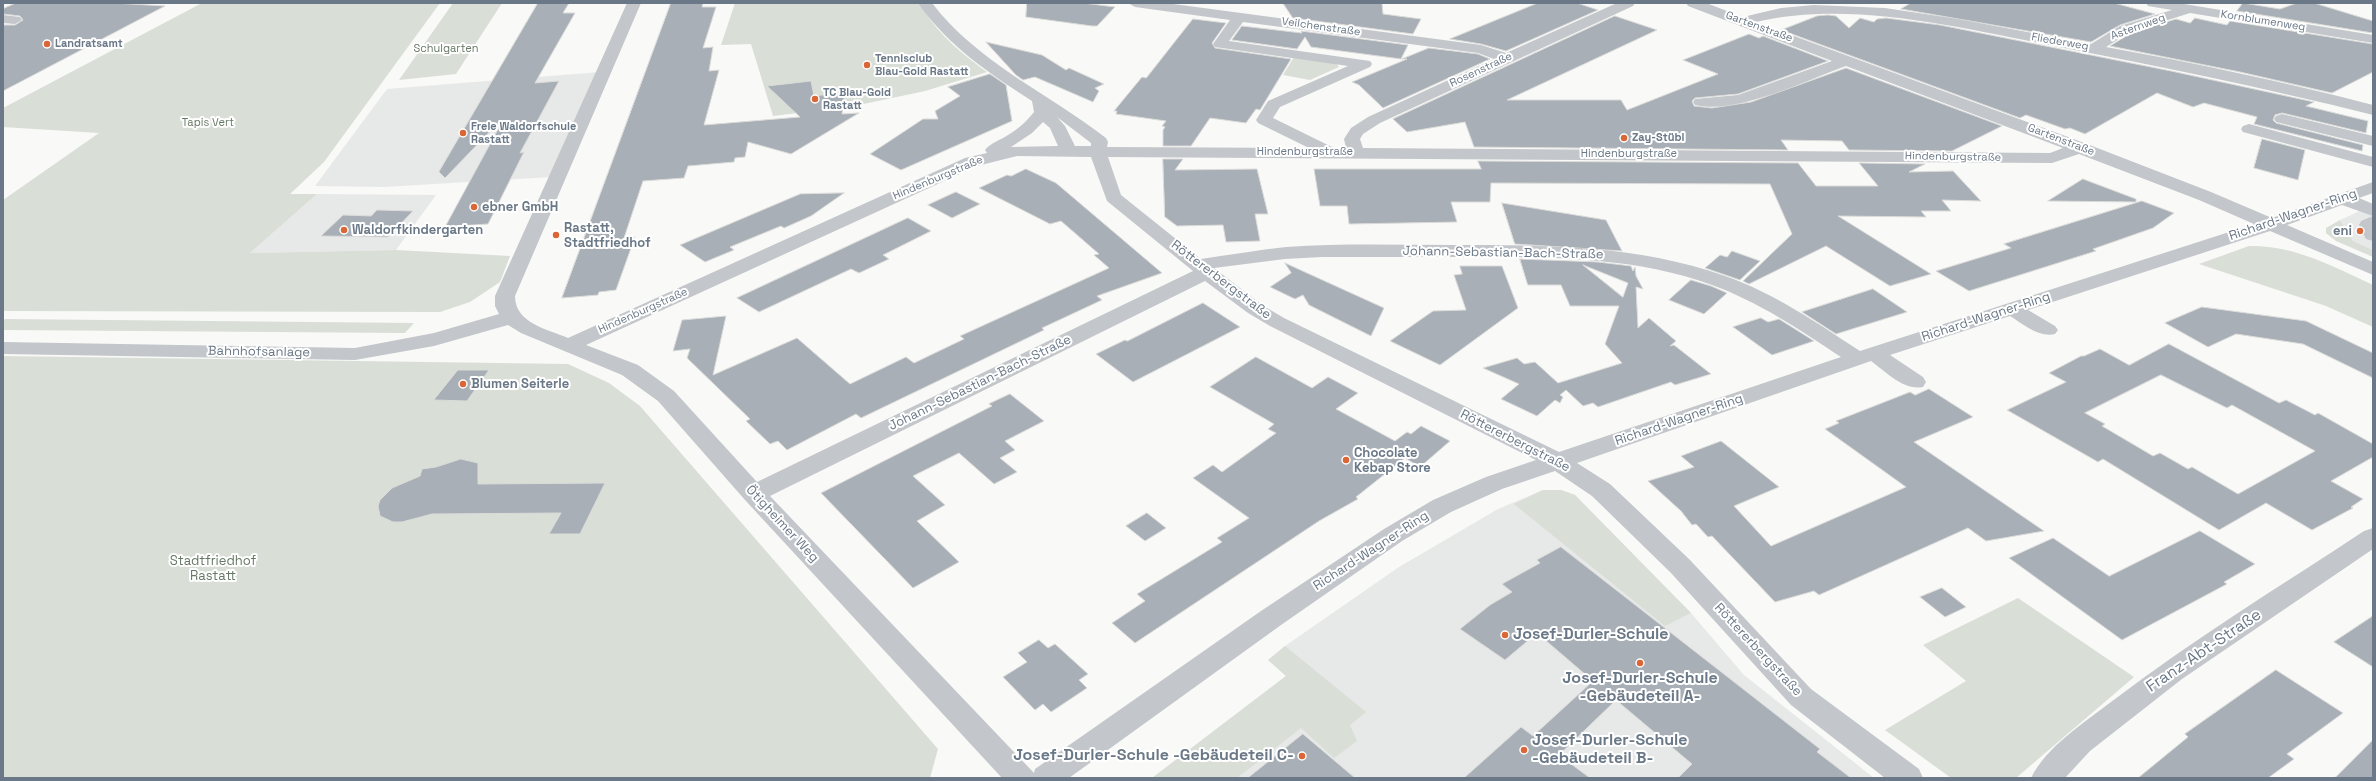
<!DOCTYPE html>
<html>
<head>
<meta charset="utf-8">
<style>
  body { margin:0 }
  #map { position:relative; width:2376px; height:781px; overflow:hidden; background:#f9f9f7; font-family:"Space Grotesk",sans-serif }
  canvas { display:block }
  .frame { position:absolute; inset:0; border:4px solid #6a7887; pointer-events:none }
</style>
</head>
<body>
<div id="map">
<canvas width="2376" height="781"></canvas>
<div class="frame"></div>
</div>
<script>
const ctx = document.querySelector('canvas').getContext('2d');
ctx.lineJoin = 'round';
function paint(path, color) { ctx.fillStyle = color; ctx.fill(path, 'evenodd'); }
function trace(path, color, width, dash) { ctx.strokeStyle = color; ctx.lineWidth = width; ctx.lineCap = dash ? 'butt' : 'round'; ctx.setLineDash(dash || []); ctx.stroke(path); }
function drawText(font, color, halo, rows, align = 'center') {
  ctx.font = font + ' "Space Grotesk",sans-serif'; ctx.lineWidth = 4; ctx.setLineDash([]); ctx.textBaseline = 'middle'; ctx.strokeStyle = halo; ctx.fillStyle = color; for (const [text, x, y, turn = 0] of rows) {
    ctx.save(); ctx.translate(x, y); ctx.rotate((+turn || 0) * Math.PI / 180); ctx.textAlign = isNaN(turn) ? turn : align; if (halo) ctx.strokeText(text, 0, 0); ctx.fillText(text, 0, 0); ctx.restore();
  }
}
const built = new Path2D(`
  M600,72L552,177L384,187L315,186L387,89Z
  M317,194L436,195L396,250L250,253Z
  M2373,205V250L2353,241L2340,220Z
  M1543,490H1561L1575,495L1691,613L1744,675L1874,778H1152L1286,676L1268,660L1285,646L1399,567L1498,509Z`);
const green = new Path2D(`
  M202,3H440L324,162L290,194H317L250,253L396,250L510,256L500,282L470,302L440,312L3,311V200L99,133L3,127V108Z
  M453,3H502L456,74L399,80Z
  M735,3H920C935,32 961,53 987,72L925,91L854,106L773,116L751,44L721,45Z
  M1294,57L1336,63L1339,67L1310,80L1283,75Z
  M2340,220L2353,241L2373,250V257L2336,241L2326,233V228Z
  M2249,246C2294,245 2332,266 2373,285V327L2326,306L2199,264Z
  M5,319L414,323L405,333L3,330V321Z
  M3,356L568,364L609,383L640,406L938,749L930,778H3Z
  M1543,490H1561L1575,495L1691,613L1665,626L1514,504Z
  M2018,598L2134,677L2016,778H1951L1885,730L1966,681L1923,645Z
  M1285,646L1366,712L1350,725L1357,741L1334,758L1301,728L1237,778H1152L1286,676L1268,660Z`);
const building = new Path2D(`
  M16,3H113L165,6L3,91V25H15L23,20L20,16L3,14V9Z
  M538,3H569L563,13H575L535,83L559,81L520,153L524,152L488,224L445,227L502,122L500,121L445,178L439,172Z
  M671,3H703L702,7H716L703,48L713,47L709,71L719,70L704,125L800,117L767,86L811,81L814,96L845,92L842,114L859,113L791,154L748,142L745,157L735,158L734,162L688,166L684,178L643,181L624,238L635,237L616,290L599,292L598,295L562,298Z
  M1027,3H1083L1115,7L1097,26H1092L1026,17Z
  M1283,3H1382L1383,14L1421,19L1413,34L1293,18Z
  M1538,3H1577L1598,10L1506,51L1481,44L1450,39Z
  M1911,3H2114L2155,14L2120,25L2091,42L1901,9Z
  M2243,3L2280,9L2297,3H2314L2373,21V33L2237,11Z
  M1828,15L1836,16L1849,28L1860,18L1874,22L1877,19L1886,18L1940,25L2171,71L2314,102L2306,106L2368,121L2366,133L2282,113L2275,115L2273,120L2276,123L2363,145L2362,151L2254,124L2257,117L2204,103L2193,107L2157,93L2085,134L2070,128L2065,129L2026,115L2020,118L1781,30L1817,16Z
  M1615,16L1657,30L1507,100H1621L1627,110L1718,74L1683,60L1749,34L1759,38L1763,36L1828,61L1738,94L1695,98L1692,101L1694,106L1712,108L1751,102L1846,68L2002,126L1952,151L1849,150L1842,141L1781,140L1788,150L1474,147L1465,122L1407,132L1393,119Z
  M2195,18L2227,25L2230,21L2373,44V72L2332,93L2240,72L2110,46L2131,33L2176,19L2190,23Z
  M1193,19L1226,23L1212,43L1215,48L1291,59L1260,110L1256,109L1246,123L1210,118L1191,146H1163V130L1165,127L1162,126L1166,121L1116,114L1117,111H1114L1142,77L1146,78Z
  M1242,26L1302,33L1301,31L1408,45L1401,59L1311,47L1305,37L1297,49L1232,40Z
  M986,42L1042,55L1066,70L1069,68L1104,84L1095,88L1099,91L1093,102L1035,77L1023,80L1016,75Z
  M1429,48L1478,54L1490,59L1383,108L1359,85L1352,82L1407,59H1402Z
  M990,74L1006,85L1012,121L901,170L870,154L923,119H938L935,111L960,96L948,87Z
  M2262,139L2305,150L2298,180L2254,168Z
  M1163,159H1183L1175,170L1257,169L1268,214H1255L1260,241L1226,242L1223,225L1177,226L1165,217Z
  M1478,161L1798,163L1816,186H1878L1859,163L1925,164L1909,172L1953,171L1981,201L1942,200L1951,211H1921L1926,217L1838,216L1931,274L1890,286L1826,246L1749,284L1743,281L1792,234L1770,184L1491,183L1490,202H1451L1457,222L1349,224L1347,206H1320L1314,169H1481Z
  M1026,169L1056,183L1162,273L1097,296L1102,300L1042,328L1044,330L861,418L856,414L787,450L778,441L770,444L746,421L750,419L687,358L690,349L673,351L682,320L726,316L713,375L797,338L850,384L906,357L914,363L964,339L960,336L1109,268L1094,255L1099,254L1061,221L1050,224L979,188L1007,175L1011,176Z
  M2083,179L2136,199V202L2048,201Z
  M956,192L980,204L952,218L928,205Z
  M844,193L811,216L784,228L781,226L730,247L734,250L705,262L680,245L800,194Z
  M2142,201L2174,213L2153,228L2093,249L2096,251L1969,291L1936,271L2011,248L2004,244Z
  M1502,203L1606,220L1622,251L1515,244Z
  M377,210L413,211L388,237L321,236L343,215L371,216Z
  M908,218L931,231L883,255L889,259L859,273L851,269L759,312L737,298Z
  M1732,251L1760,261L1740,280L1705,268L1720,255L1727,257Z
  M1520,259L1598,262L1631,266L1633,271L1635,267L1636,276L1643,289L1636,287L1638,328L1649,318L1676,341L1670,346L1674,345L1711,374L1675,385L1671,382L1598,407L1593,403L1583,406L1566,390L1560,395L1563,397L1560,403L1555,400L1537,416L1501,399L1519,384L1483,368L1517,358L1524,364L1535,362L1558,383L1622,363L1605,344L1619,306H1570L1561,285H1528ZM1583,265L1628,283L1623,297Z
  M1285,263L1384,308L1371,336L1309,305L1303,295L1295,299L1270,287L1291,273Z
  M1460,266H1502L1518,308L1440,365L1390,341L1433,311L1466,310L1454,275L1462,274Z
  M1691,280L1711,286L1727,293L1704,314L1669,300Z
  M1873,289L1907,312L1836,334L1802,312Z
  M1203,303L1240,327L1133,382L1096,354L1125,340L1127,341Z
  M2202,307L2306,321L2373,353V378L2303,344L2236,334L2208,347L2165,323Z
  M1761,318L1768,322L1779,319L1814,341L1772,355L1733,327Z
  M2169,344L2279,403L2286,400L2315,415L2318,413L2373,444V457L2331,481L2363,499L2351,507L2353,508L2312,530L2266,503L2219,530L2103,459L2098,462L2007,410L2066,382L2049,373L2081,356H2084L2100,349L2129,365ZM2161,375L2227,408L2232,405L2315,451L2238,494L2192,467L2188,469L2160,453L2153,456L2102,426L2105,424L2085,413Z
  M1256,357L1312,388L1328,377L1358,393L1336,409L1395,441L1407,432L1411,434L1421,426L1450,441L1420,467L1405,458L1356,497L1358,499L1319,521L1135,643L1112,623L1145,601L1137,594L1222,542L1217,538L1249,518L1193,478L1213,465L1222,472L1276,433L1268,429L1274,424L1210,387Z
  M458,370H489L467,401L434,400Z
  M1929,389L1973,417L1914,442L2044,531L1986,541L1968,528L1819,595L1814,591L1775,602L1712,536L1708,537L1696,524L1692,525L1681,511L1648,481L1694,467L1681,456L1721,441L1779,487L1734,506L1771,546L1906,487L1825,429L1839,423L1836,421L1910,392L1915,395Z
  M1010,394L1044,421L1005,441L1015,450L1000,458L1017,472L994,484L959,453L913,476L945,505L917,521L959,562L913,588L821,493L992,406L989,404Z
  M461,459L478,463V484L605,483L580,534H549L561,513L432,514L402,522H393L380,516L378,506L380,500L392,488L420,476L422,469L436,467Z
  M1147,513L1166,528L1145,541L1126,526Z
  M2200,531L2255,564L2224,582L2227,584L2122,640L2009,558L2053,538L2109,576Z
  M1561,547L1820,749L1817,752L1851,778H1678L1692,764L1616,700L1559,755L1590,778H1464L1521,727L1533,736L1593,681L1537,633L1505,660L1460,629L1490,605L1512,592L1502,584L1540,563L1537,560Z
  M1942,588L1966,607L1945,617L1920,597Z
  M2373,616V667L2334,642Z
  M1039,640L1048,648L1055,644L1088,674L1079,680L1087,688L1051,712L1043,704L1035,710L1003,677L1027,662L1018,653Z
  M2276,670L2343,713L2287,754L2294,759L2268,778H2138L2188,737L2185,734Z
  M1303,734L1355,778H1248Z
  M2373,740V778H2335Z`);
const minor = new Path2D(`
  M627,3H641L515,296C515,323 547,329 568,338L965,158L987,153L985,150C990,143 1001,140 1008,135C1018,129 1027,121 1034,112L1032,101C989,73 948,46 918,3H932C978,63 1048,93 1106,138L1108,142L1107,147L1309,148L1258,123L1256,120L1268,101L1348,66L1215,47L1213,44L1230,20L1135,7L1128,3H1166L1481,45L1506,53L1617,3H1635L1633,6L1380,123L1363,134L1360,139L1363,148L2050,153L2063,148L1846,66C1807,80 1736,115 1695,105L1693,102L1695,99L1738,95L1832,61L1688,6L1686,3H1706L1743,17L1781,8L1814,5L1885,8L1958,19L2091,44L2120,26L2172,10L2148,6L2146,3H2178L2373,35V43L2190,13L2130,32L2106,47C2195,63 2285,82 2373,105V115C2266,88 2158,66 2049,45C1957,27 1849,0 1756,22L2087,144L2211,192L2272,218L2373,182V193L2359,198L2373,204V216L2342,205L2287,225L2373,262V275L2270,231L2028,310L2055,326L2058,330L2055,334C2039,338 2023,324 2010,316L1890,355L1923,377L1926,382L1923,387C1904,391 1886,372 1871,361L1577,463L1610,484L1689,559L1811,689L1919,769L1923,778H1885L1791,705L1671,573L1592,496L1555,471L1502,489L1451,512L1402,541L1281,625L1069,778H1002L745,500L658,401L622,375L521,333L508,325L434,346L355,360L3,354V342L355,348L434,333L499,314L495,306V296ZM1243,22L1478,53L1494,59L1368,117L1351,128L1344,139L1346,148H1334L1273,118L1280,107L1370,67L1372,64L1370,61L1229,41ZM1057,117L1091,143V146H1075L1065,126ZM1043,122L1050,128L1058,146L1011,147L1032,133ZM2079,154L2199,200L2254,224L1860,351C1817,323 1774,293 1725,276C1638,245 1545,245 1454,245C1398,245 1342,243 1286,247C1258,250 1229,255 1201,259L1121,195L1108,157L2052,163ZM1017,156L1091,157L1107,201L1193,271L757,482L674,391L638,365L586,345L977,166ZM1322,257C1375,257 1429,257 1482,257C1559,257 1639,258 1712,285C1759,302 1800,330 1841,357L1559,452L1284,318L1262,305L1214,268L1285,259ZM1205,281L1248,313L1270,326L1536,460L1486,477L1433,500L1384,529L1261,611L1035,769L1034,773L770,496Z
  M3,15L20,17L22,20L15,24L3,23Z
  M2282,114L2373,136V146L2276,122L2274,119L2276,116Z
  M2249,124L2373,157V167L2243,132L2241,129L2243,126Z
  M2373,216V241L2366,239L2359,225L2361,221Z
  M2373,528V549L2182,679L2090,751L2065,778H2031C2046,747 2085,722 2111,702C2192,640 2279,587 2364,531Z`);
const markers = [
  [47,44,4,"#da6637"],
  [867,65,4,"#da6637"],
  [815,99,4,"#da6637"],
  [463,133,4,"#da6637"],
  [1624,138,4,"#da6637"],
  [474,207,4,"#da6637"],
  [344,230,4,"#da6637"],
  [2360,231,4,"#da6637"],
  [556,235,4,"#da6637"],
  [463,384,4,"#da6637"],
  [1346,460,4,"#da6637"],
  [1505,635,4,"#da6637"],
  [1640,663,4,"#da6637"],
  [1524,750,4,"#da6637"],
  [1302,756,4,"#da6637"]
];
const farStreetnames = [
  ["Kornblumenweg",2263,21,9],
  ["Veilchenstraße",1321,27,8],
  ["Gartenstraße",1759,27,20],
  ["Asternweg",2138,27,-20],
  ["Fliederweg",2060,42,10],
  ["Rosenstraße",1481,70,-25],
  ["Gartenstraße",2061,140,21],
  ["Hindenburgstraße",1305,152],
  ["Hindenburgstraße",1629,154],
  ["Hindenburgstraße",1953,157,1],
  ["Hindenburgstraße",938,178,-23],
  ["Hindenburgstraße",643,311,-24]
];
const farPoinames = [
  ["Landratsamt",55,44],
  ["Tennisclub",875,59],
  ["Blau-Gold Rastatt",875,72],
  ["TC Blau-Gold",823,93],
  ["Rastatt",823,106],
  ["Freie Waldorfschule",471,127],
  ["Rastatt",471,140],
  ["Zay-Stübl",1632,138]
];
const farParknames = [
  ["Schulgarten",446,49],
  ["Tapis Vert",208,123]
];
const poiNames = [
  ["ebner GmbH",482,207],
  ["Rastatt,",564,228],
  ["Stadtfriedhof",564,243],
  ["Waldorfkindergarten",352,230],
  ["eni",2352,231,"right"],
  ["Blumen Seiterle",471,384],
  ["Chocolate",1354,453],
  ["Kebap Store",1354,468]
];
const streetNames = [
  ["Richard-Wagner-Ring",2293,215,-19],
  ["Johann-Sebastian-Bach-Straße",1503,253,1],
  ["Röttererbergstraße",1221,280,37],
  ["Richard-Wagner-Ring",1986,317,-18],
  ["Bahnhofsanlage",259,352,1],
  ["Johann-Sebastian-Bach-Straße",980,383,-26],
  ["Richard-Wagner-Ring",1679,420,-19],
  ["Röttererbergstraße",1515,441,27],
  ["Ötigheimer Weg",782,524,47],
  ["Richard-Wagner-Ring",1371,551,-33],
  ["Röttererbergstraße",1758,650,47]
];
const parkNames = [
  ["Stadtfriedhof",213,561],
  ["Rastatt",213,576]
];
const nearPoinames = [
  ["Josef-Durler-Schule",1513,635],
  ["Josef-Durler-Schule",1640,679,"center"],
  ["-Gebäudeteil A-",1640,697,"center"],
  ["Josef-Durler-Schule",1532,741],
  ["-Gebäudeteil B-",1532,759],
  ["Josef-Durler-Schule -Gebäudeteil C-",1294,756,"right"]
];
const nearStreetnames = [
  ["Franz-Abt-Straße",2204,651,-34]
];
paint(built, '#e7e8e8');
paint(green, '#d9ded7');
paint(building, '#a8afb6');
trace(building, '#dbdbd9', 1);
paint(minor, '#c3c6ca');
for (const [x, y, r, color] of markers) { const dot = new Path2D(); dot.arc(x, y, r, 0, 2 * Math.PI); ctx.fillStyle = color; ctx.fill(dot); trace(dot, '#fff', 1.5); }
drawText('11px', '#6a7887', '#fff', farStreetnames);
drawText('bold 11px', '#6a7887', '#fff', farPoinames, 'left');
drawText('11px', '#677965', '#fff', farParknames);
drawText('bold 13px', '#6a7887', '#fff', poiNames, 'left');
drawText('13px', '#6a7887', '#fff', streetNames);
drawText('13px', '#677965', '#fff', parkNames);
drawText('bold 16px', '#6a7887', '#fff', nearPoinames, 'left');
drawText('16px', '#6a7887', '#fff', nearStreetnames);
</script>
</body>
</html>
